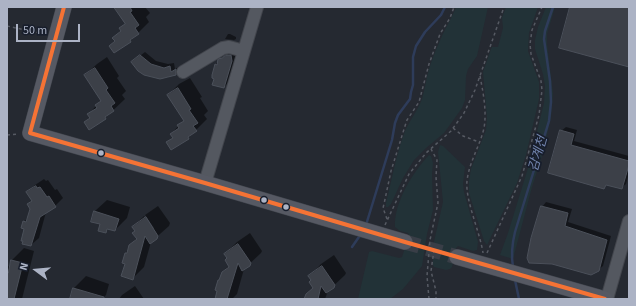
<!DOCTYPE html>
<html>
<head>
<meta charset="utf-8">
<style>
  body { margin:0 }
  #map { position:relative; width:636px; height:306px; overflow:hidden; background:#252931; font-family:"Source Sans 3",sans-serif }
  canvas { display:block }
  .frame { position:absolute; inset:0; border:8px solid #acb3c5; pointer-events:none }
  .north { position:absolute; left:16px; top:250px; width:40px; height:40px; -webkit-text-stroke:3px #181e2c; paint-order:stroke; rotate:286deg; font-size:11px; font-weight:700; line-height:16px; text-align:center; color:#acb3c5 }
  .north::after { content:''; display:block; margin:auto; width:14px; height:18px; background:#acb3c5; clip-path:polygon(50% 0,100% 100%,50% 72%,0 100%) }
  .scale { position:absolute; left:16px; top:24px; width:64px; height:18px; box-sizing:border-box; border:2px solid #acb3c5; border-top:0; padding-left:5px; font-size:12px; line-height:14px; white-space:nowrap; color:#acb3c5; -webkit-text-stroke:3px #181e2c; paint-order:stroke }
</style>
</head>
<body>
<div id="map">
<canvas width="636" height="306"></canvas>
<div class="frame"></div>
<div class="north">N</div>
<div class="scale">50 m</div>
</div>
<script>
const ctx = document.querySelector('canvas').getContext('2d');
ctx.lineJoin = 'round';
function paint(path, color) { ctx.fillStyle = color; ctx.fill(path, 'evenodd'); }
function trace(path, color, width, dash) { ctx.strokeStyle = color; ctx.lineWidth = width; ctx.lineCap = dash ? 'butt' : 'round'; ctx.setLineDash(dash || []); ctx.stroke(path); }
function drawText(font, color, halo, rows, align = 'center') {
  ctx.font = font + ' "Source Sans 3","Noto Sans KR",sans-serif'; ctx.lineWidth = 3.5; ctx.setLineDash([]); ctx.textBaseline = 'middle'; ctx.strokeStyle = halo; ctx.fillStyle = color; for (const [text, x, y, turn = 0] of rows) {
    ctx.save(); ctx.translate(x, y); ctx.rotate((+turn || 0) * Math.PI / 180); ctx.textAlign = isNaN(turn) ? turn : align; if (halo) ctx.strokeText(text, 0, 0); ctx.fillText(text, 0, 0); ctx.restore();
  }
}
const green = new Path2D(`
  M456,7H488L477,56L468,69L466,76L465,100L462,108L444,133L426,148L414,160L403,178L391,204L388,207H386V203C392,179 396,155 405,131C410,120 418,110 422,99C425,89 426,79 429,69C432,60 435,51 439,43C444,30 451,20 456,7Z
  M506,7H538L529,33L528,51L539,82V99L526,155L517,183L487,245L484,241L469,193V181L471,169L486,130L487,118L483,72L491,49L492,47H498L503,28L502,18Z
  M546,7H555L547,34V44L553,94L551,117L543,153L532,187L513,259L500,255L508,233L528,168L544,103L545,86L543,74L535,49V40L538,27Z
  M440,145L443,146L465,167L463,184L464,192L478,242L477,250L473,251L458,246L456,248L452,267L450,269L446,270L434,267L433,265V246L443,202L438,152Z
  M429,155L431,156L433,163L432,174L433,210L427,234L422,266L403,289L390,299H358L369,252L372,251L399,258L402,257L409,236L408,233L400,231L395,227C394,202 413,172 429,155Z`);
const shadow = new Path2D(`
  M115,7H145L150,13L146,17L149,22L130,41L110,46L115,40L114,38L121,30L120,28L126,23Z
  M228,34H230L236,37V39L234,40L225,39Z
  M231,51H235L236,56L228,83L224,87L215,78V65L221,58V61Z
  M145,52L156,61L168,64L174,63L175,69L180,66V70L176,74L166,78L152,77L139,70L132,62Z
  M107,57L119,76L117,78L126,91L122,95L125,99L105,118L85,122L90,117L89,114L101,100L85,75L97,64Z
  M190,78L202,97L200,98L208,111L204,115L207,119L188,138L168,142L173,137L171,134L184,120L168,95L179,84Z
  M566,127L577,130L574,141L629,156V173L626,184L621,188L608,184L604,188L549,172L561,131Z
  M44,179L46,181L48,180L55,190L57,189L63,198L55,206L46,212L39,238L31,245L24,222L29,216L31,209L28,204L32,200L27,193L35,185Z
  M107,200L130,207L127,218L115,230L109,228L106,232L95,211Z
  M546,202L572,209L568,222L611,236L603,266L598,270L542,207Z
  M158,206L170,223L169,226L151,242L144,267L132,279L126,263V253L130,245L137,238L136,231L133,227L144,216L153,230L154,228L145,215Z
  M250,233L262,251L261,253L244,269L237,294L232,299H216L222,272L230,265L228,258L225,254L237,242Z
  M24,248L34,251L22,299H7V268L11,264L12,260Z
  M334,255L346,273L345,275L328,291L325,299H305L306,294L314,287L312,280L310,276L321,264Z
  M86,276L109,284L106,295L102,299H74V288Z
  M135,286L144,299H119L122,295Z`);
const stream = new Path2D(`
  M366,225L392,140L395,123L398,115L410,99L411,92L413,85V57L416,46L425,32L441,15L445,7
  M352,247L361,234
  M513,267C511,255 512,244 515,232L549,121L551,102L550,81L544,39L545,31L553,7
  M515,280L519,299`);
const building = new Path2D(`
  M114,7H130L132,11L130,12L139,25L135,28L139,34L130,40L131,42L114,53L109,46L115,41L112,38L121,31L119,28L125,24Z
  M570,7H629V67L559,48Z
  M140,55L151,64L164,68L170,66L171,72L176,69V75L160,79L144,75L138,71L131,62Z
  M226,55H231L232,61L224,88L212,85L214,79L212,78V75L215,64L217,65L218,59L222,58Z
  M95,68L108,88L106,90L115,103L111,106L114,111L105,117L106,119L89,130L84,122L90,118L87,114L97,108L95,105L101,101L84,75Z
  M178,88L191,109L189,110L198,123L193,126L197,131L188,137L189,139L171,150L166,142L173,138L170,134L179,128L177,125L184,121L167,95Z
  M560,130L574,134L571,145L629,161V165L622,189L606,185L604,189L548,173Z
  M36,186L37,188L40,187L47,197L49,196L56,207L40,217L31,246L22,244L23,241H21L24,229L21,228L23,221L26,222L30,209L27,204L32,201L26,192Z
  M541,206L568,213L565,226L607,240L599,271L591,275L552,264L529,263L527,258L531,238Z
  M94,211L119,219L115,231L107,229L106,233L98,231L100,224L91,222Z
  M146,217L158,236L157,239L150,244L145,236L133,280L121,276L125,264L122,263L125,253H127L129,245L137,239L132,233L135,231L132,227Z
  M238,244L251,263L250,266L242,271L238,263L227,299H215L217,291L215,290L218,280H219L222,272L229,267L225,260L227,258L224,254Z
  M11,260L23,263L14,299H7V273H8Z
  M322,266L335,285L334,288L326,293L321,286L318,299H304L306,294L313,288L309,282L311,280L308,276Z
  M73,288L104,297V299H70Z`);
const majorTunnel = new Path2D(`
  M405,242L457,257`);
const path = new Path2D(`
  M7,26L44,34
  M480,76C483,92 487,111 484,128C480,146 469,162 467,181C465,200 480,232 483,253
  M453,128L463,136L479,142
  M7,135L19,134
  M387,219L383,208L384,204L391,171L405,126L407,120L419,102L429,64L440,34L450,18L454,7
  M385,225L409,174L426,153L451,131L464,113L475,90L504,7
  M434,250L431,271L436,291V299
  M487,253L522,176L539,115L542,90L541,81L531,54L530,44L532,30L542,7
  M429,299L427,276L430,240L438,203L436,177L437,160L431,149`);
const minor = new Path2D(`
  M183,72L223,48L229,47L244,51
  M205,183L257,7
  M607,299L629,221`);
const major = new Path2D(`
  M64,7L30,133L205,183L405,242
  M457,257L605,299`);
const bus1 = new Path2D(`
  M64,7L30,133L205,183L405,242L605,299`);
const markers = [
  [101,153,3.5,"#acb3c5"],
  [264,200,3.5,"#acb3c5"],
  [286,207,3.5,"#acb3c5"]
];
const waterNames = [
  ["감계천",539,154,-74]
];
paint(green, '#223237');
paint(shadow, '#0007');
trace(stream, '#2e3c5a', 2.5);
paint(building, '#3c4048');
trace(building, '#4b505a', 1);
trace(majorTunnel, '#393e47', 15, [15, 8]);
trace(minor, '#42454c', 14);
trace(major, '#42464e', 16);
trace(path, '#565a63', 1.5, [3, 3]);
trace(minor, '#545860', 12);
trace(major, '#565963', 15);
trace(bus1, '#f57335', 4);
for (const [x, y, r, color] of markers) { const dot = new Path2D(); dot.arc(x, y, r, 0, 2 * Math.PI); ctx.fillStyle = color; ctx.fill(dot); trace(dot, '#181e2c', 1.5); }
drawText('italic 13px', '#7386af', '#181e2c', waterNames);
</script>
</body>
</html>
